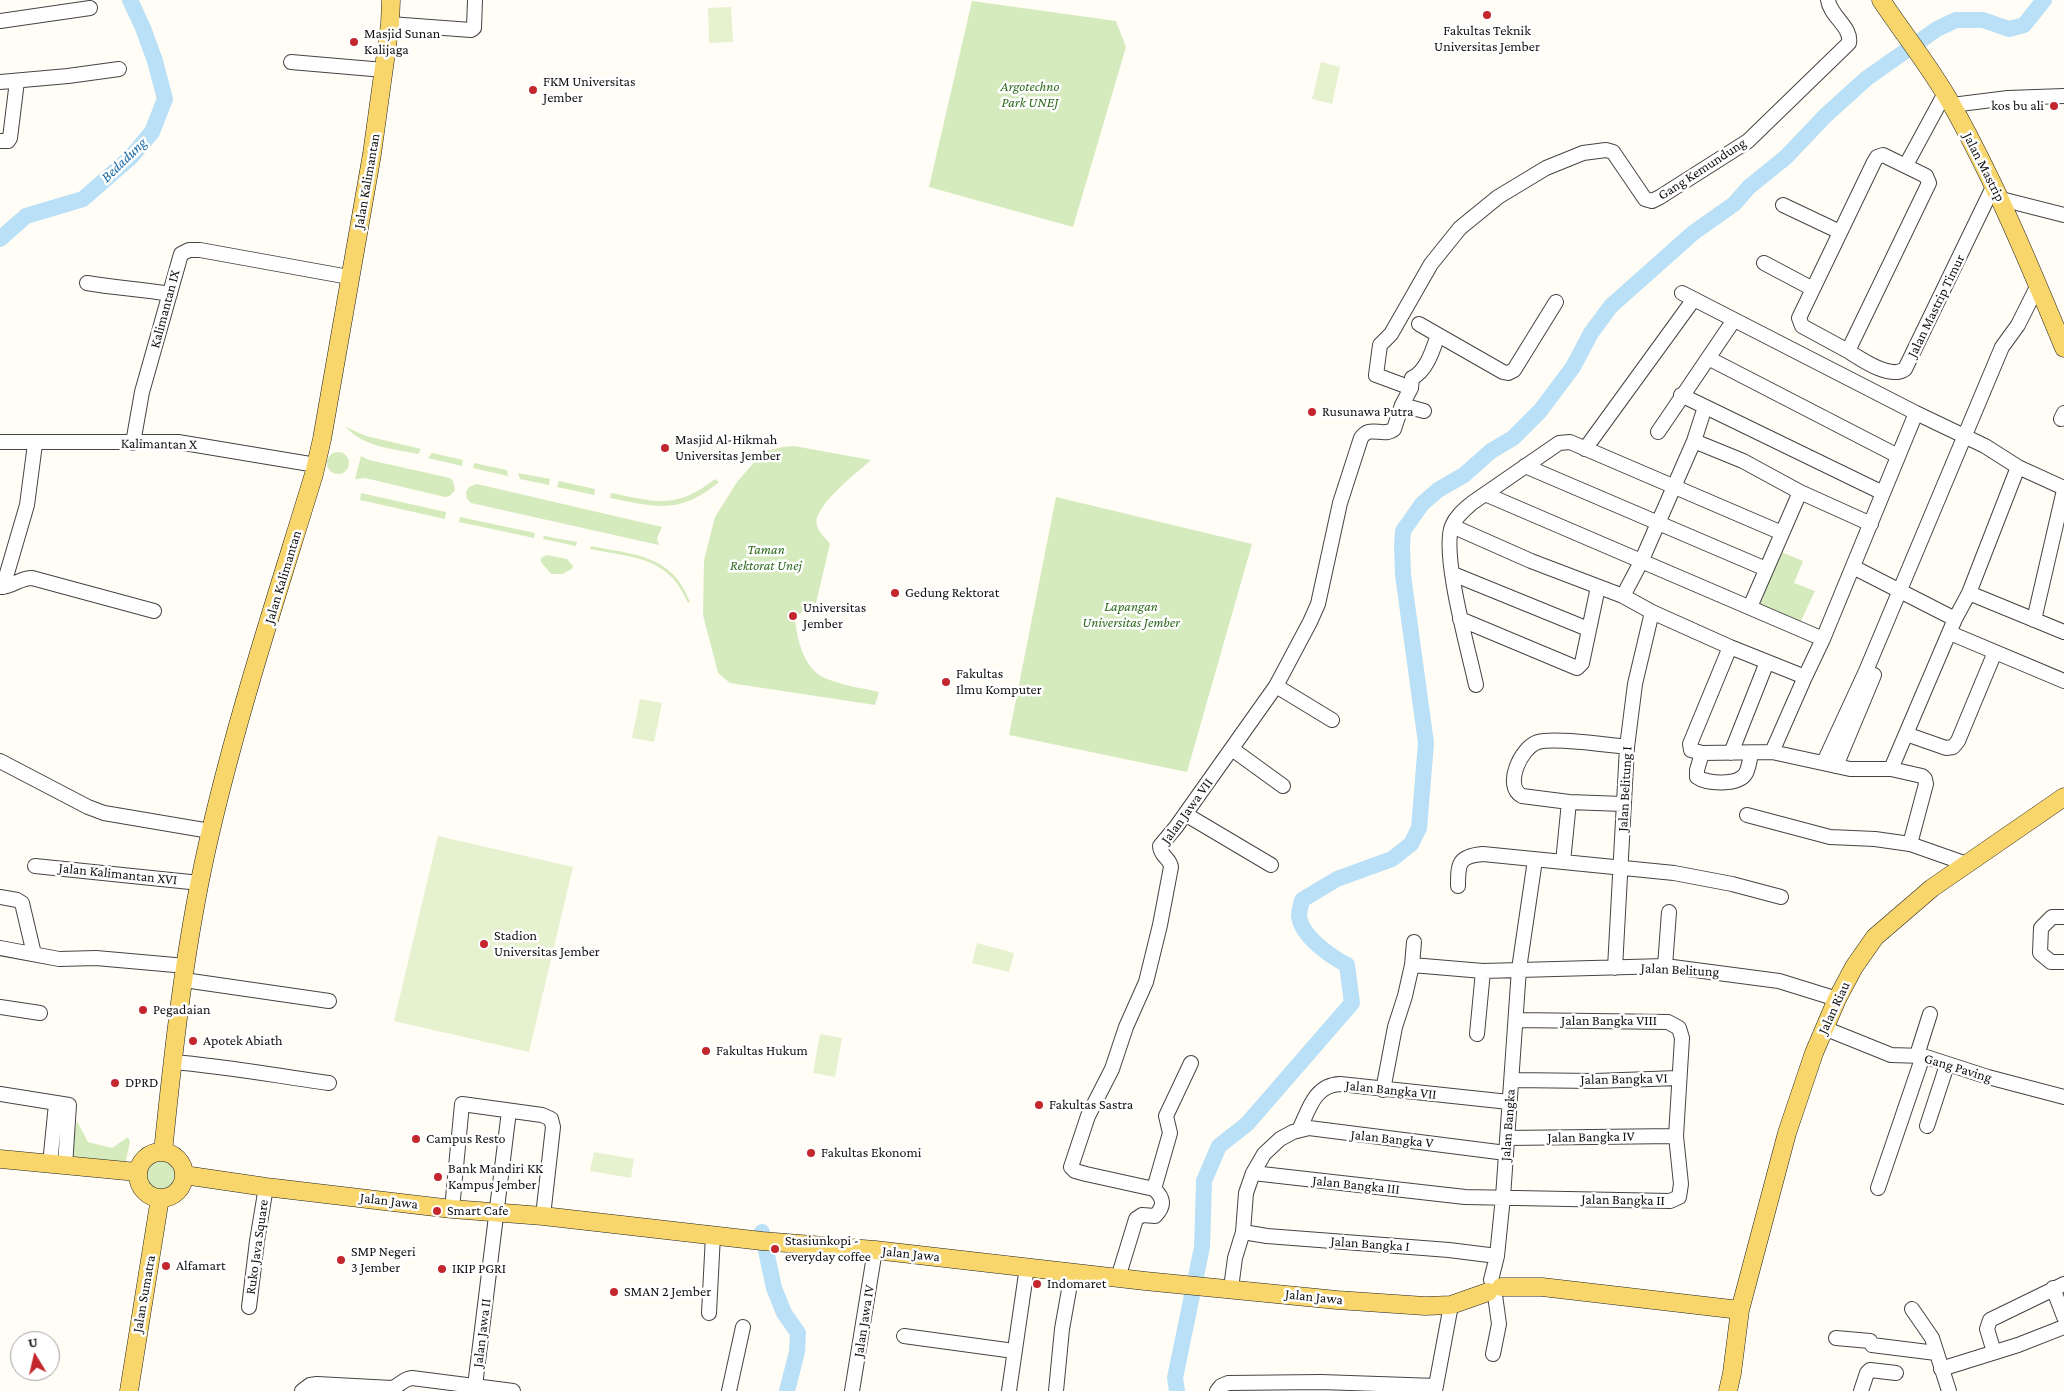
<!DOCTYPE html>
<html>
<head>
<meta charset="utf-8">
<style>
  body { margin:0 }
  #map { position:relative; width:2064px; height:1391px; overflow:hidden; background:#fffdf5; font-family:"Crimson Pro",serif }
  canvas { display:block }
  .north { position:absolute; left:10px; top:1331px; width:50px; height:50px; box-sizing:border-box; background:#fff; border:1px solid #a0a0a0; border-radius:50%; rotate:351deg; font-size:14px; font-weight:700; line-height:20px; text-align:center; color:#111 }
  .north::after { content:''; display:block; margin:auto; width:18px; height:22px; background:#c4262e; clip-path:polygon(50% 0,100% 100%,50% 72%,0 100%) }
</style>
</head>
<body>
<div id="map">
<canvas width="2064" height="1391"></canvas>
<div class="north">U</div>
</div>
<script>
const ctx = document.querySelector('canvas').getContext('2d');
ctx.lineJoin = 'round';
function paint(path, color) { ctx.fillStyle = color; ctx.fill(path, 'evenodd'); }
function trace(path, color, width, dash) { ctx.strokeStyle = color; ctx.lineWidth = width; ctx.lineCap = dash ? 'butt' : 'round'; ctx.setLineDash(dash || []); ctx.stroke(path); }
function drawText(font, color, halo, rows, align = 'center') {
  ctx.font = font + ' "Crimson Pro",serif'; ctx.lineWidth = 5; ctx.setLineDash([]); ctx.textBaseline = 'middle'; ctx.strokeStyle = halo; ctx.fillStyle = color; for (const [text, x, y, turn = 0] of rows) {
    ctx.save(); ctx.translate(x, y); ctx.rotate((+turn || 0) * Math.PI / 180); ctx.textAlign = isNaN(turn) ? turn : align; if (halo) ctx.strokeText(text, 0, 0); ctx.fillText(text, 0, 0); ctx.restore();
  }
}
const green = new Path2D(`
  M972,1L1116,21L1126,47L1073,227L929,187Z
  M346,427L366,436L421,449L418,454C394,449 363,447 346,427Z
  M794,446L871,460C858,472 812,507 817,525C818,532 826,538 830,544L816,603L795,617C796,637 804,670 825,678C841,685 861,688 879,692L875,705L730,683L718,673L703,615L704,560L715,517L737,482L756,460L766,451L783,447Z
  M327 463a11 11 0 1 1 22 0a11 11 0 1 1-22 0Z
  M432,453L463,460L462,466L428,458Z
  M361,456L369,460L450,478L453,481L455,490L450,496L445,497L365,478L355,479Z
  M474,463L507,470L508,476L473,468Z
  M518,473L550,479L549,485L520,479Z
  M715,479L719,482C679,515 657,507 610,498L611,493C657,502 675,510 715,479Z
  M559,481L595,489L594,495L557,487Z
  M477,484L662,527L657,538L659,545L471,503L467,499L466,492L469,487Z
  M361,493L446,512L445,519L360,500Z
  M1056,497L1252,544L1187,772L1009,735Z
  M460,517L535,533L534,538L459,522Z
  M544,536L577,542L576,546L543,539Z
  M591,546C634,555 672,554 690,602L688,603C668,556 634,558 590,549Z
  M1779,551L1803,561L1794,583L1815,591L1800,623L1755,604Z
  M547,555L567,559L573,566L572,569L562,574H551L541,562V558Z
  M77,1121L88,1142L112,1148L128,1137L130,1142L125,1165L69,1162Z
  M138 1175a23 23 0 1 1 46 0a23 23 0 1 1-46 0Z`);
const pitch = new Path2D(`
  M731,7L733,42L709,43L708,8Z
  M1321,62L1340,67L1332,104L1312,99Z
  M640,699L662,703L654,742L632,738Z
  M438,836L573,867L529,1052L394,1021Z
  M977,943L1014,953L1009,972L972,963Z
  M820,1034L842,1038L835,1077L813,1073Z
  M594,1152L634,1159L631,1178L590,1171Z`);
const river = new Path2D(`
  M0,239L26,216L83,199L131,157L152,132L165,99L155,61L143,28L130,0
  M762,1232L774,1288L784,1313L798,1333L797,1352L787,1391
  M1177,1391L1175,1378L1202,1247L1204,1181L1219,1146L1247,1124L1352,1003L1347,965C1330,956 1301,936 1299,916C1299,911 1301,905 1302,900L1337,879L1392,859L1411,844L1419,828L1426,743L1403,575L1402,546L1403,531L1422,504L1438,490L1464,475L1491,451L1513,438L1540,411L1573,367L1591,333L1611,306L1693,233L1734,204L1749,187L1786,157L1826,115L1867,78L1937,29L1956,20H1983L2009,29L2024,25L2044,0`);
const minor = new Path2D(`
  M0,21L90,8
  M390,24L471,30L474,28L475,0
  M291,62L384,70
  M0,82L68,76L119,69
  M1952,105L2008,98L2064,96
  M0,141H8L10,138L17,81
  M1883,155L1926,176L1929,183L1848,351L1802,326L1799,318L1874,162L1877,157Z
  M1906,165L1945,93
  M2001,199L2064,215
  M1783,205L1840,232
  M1764,263L1813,289
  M87,283C115,288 142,289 170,294
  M1682,293L1916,413L1985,446L2018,467L2064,488
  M1419,324L1503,372L1508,373L1514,370L1556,302
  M1848,351C1861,359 1890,380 1905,369L1994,185
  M1708,358L1898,456
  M1411,388L1376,375L1380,345L1391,334L1431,264L1460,228L1498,197L1546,168L1583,153L1606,150L1613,152L1645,199L1652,201L1660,197L1748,141L1849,43C1852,27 1830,16 1828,0
  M1681,395L1883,493
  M1402,405L1424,411
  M2061,419L2064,413
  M1658,432L1734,320
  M1694,441L1743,461L1800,492L1871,524
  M0,442H178L316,465
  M133,443L142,392L181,254L189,250H200L349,277
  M1585,449L1694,299
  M1525,466L1766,569
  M1485,494L1823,639
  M1452,526L1531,561L1623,596L1652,612L1730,647L1805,677L1772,752
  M1853,567L1955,619
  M1453,574L1588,629
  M0,587C13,587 19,578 32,578L154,611
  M3,587L27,505L35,444
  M1969,593L2064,632
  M1623,596L1641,562L1694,441L1705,407
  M1750,607L1800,492
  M1460,619L1577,668L1582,663L1598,587
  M2034,620L2064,490
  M1950,633L2064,681
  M1730,647L1690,744L1691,750L1702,753L1772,752L1850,769H1891L1922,776L1925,779L1926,784L1910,844
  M1805,677L1823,639L1916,413
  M1476,685C1469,652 1441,554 1452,526C1456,516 1465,509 1472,503L1559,443L1570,442L1782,533
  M1276,686L1332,720
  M1906,734L1946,748L1953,747L1958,741L1995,652
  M1232,749L1283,786
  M1702,753L1697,770V777C1707,784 1739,786 1746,773C1749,767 1750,759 1751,753
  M1731,753L1767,662
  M0,761L88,807L104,813L210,831
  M1824,762L1866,671L2002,347L2018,325L2038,285
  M1836,766L1874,675
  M1891,769L1955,619L1969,593L2018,467
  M1623,804L1569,802L1522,796C1503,786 1521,747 1538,742C1554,737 1607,745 1627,747
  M1185,814L1271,865
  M1747,815L1830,837L1875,839L1910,844L1967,864
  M1563,862L1569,802
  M35,866L200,883
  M1458,886C1458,864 1458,856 1483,854L1674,873L1732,884L1781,897
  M0,897L17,900L22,903L34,954
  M2064,917H2052L2041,928L2040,953L2051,962H2064
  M0,948L59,959L96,958L186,966
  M1412,965L1483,971L1665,966L1779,981L1837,999
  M1665,966L1669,912
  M1615,968L1627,747L1635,684L1652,612
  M184,980L329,1001
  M0,1007L40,1013
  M1824,1028L1891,1055L1923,1056L1988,1077L2064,1097
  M1477,1034L1483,971
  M1917,1055L1930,1014
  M172,1062C225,1066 277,1076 329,1083
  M1512,1080L1595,1081L1678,1078
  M1383,1090L1395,1027L1405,996L1412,965L1414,942
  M0,1094L69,1105L65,1166
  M1927,1126L1947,1065
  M1299,1130C1309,1110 1314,1085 1340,1084L1509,1102
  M1507,1138L1676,1136
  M50,1164L56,1104
  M1253,1173L1465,1197L1670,1201L1679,1197L1681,1184L1676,1136L1682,1038L1679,1028L1668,1022L1517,1020
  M1878,1188L1923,1056
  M1154,1189L1170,1133L1166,1116L1191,1063
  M452,1209L462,1104L542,1115L551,1119L553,1127L543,1216
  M1243,1232L1267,1236L1449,1250L1497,1256
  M1118,1278L1136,1219L1142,1215L1155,1216C1165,1206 1164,1198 1154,1189L1086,1174L1075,1171L1071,1167L1088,1116L1112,1069L1126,1027L1146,982L1160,925L1171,867C1170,858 1160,856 1160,846L1176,827L1276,686L1310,622L1318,604L1340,503L1361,438C1370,424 1383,438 1394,429L1402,405L1411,388L1412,378C1427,371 1433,349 1438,335
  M1491,1280L1497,1256L1503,1197L1519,969L1535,860
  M1231,1288L1235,1258L1243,1232L1246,1193L1253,1173L1264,1154L1280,1139L1293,1132L1309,1128L1506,1153
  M2053,1288L2064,1317
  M249,1307L257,1241L266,1187
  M1912,1309L1932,1338L1949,1391
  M709,1313L713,1235
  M904,1336L1014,1351
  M1836,1338L1870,1341L1872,1345L1936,1353
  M1994,1352L1987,1329L1990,1320L2064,1284
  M1493,1354L1499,1324L1495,1295
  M1941,1369L2018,1345L2064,1327
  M475,1386L509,1111
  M302,1391L310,1385L317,1384L392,1388C400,1386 402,1379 412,1378L513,1391
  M729,1391L743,1327
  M852,1391L875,1250
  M1009,1391L1027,1267
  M1056,1391L1062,1329L1072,1273
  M1217,1391L1221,1386L1228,1383L1321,1382L1436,1386
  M1435,1391L1451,1305
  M1861,1391L1867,1373L1870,1370L1896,1373`);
const major = new Path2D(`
  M1881,0C1905,36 1932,69 1953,107C1996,184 2030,266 2064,348
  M163,1152C174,1044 186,935 211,830C239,710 278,592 314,474L322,439L372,154L390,24L391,0
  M138 1175a23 23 0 1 1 46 0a23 23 0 1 1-46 0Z
  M0,1159L137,1172
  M184,1175L266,1187L452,1209L543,1216L762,1241L875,1250L1145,1281L1337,1300L1425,1306L1451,1305L1488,1292
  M1501,1287H1542L1740,1310
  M129,1391L160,1198
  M1728,1391L1732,1373L1740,1310L1787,1133L1814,1053L1837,999L1854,967L1875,937L1932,888L2064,797`);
const markers = [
  [1487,15,5,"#c4262e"],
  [354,42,5,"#c4262e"],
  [533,90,5,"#c4262e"],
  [2054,106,5,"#c4262e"],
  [1312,412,5,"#c4262e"],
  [665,448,5,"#c4262e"],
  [895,593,5,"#c4262e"],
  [793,616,5,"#c4262e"],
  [946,682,5,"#c4262e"],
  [484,944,5,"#c4262e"],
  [143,1010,5,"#c4262e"],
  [193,1041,5,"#c4262e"],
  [706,1051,5,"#c4262e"],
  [115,1083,5,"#c4262e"],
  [1039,1105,5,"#c4262e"],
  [416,1139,5,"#c4262e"],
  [811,1153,5,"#c4262e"],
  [438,1177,5,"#c4262e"],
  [437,1211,5,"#c4262e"],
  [775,1249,5,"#c4262e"],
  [341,1260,5,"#c4262e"],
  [166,1266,5,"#c4262e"],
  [442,1269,5,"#c4262e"],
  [1037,1284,5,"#c4262e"],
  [614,1292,5,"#c4262e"]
];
const poiNames = [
  ["Fakultas Teknik",1487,31,"center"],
  ["Universitas Jember",1487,47,"center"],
  ["Masjid Sunan",364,34],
  ["Kalijaga",364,50],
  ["FKM Universitas",543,82],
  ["Jember",543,98],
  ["kos bu ali",2044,106,"right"],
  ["Rusunawa Putra",1322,412],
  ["Masjid Al-Hikmah",675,440],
  ["Universitas Jember",675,456],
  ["Gedung Rektorat",905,593],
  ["Universitas",803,608],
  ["Jember",803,624],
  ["Fakultas",956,674],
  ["Ilmu Komputer",956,690],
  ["Stadion",494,936],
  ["Universitas Jember",494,952],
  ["Pegadaian",153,1010],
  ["Apotek Abiath",203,1041],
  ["Fakultas Hukum",716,1051],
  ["DPRD",125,1083],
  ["Fakultas Sastra",1049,1105],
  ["Campus Resto",426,1139],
  ["Fakultas Ekonomi",821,1153],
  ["Bank Mandiri KK",448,1169],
  ["Kampus Jember",448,1185],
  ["Smart Cafe",447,1211],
  ["Stasiunkopi -",785,1241],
  ["everyday coffee",785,1257],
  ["SMP Negeri",351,1252],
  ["3 Jember",351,1268],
  ["Alfamart",176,1266],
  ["IKIP PGRI",452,1269],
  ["Indomaret",1047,1284],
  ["SMAN 2 Jember",624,1292]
];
const parkNames = [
  ["Argotechno",1030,87],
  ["Park UNEJ",1030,103],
  ["Taman",766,550],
  ["Rektorat Unej",766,566],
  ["Lapangan",1131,607],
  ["Universitas Jember",1131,623]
];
const streetNames = [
  ["Jalan Mastrip",1984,167,63],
  ["Gang Kemundung",1702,169,-33],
  ["Jalan Kalimantan",367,181,-80],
  ["Jalan Mastrip Timur",1936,306,-64],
  ["Kalimantan IX",165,309,-75],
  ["Kalimantan X",159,444,1],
  ["Jalan Kalimantan",283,577,-73],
  ["Jalan Belitung I",1625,789,-87],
  ["Jalan Jawa VII",1187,811,-54],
  ["Jalan Kalimantan XVI",118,874,6],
  ["Jalan Belitung",1680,970,3],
  ["Jalan Riau",1834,1008,-65],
  ["Jalan Bangka VIII",1609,1021],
  ["Gang Paving",1958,1068,17],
  ["Jalan Bangka VI",1624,1079,-1],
  ["Jalan Bangka VII",1391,1090,6],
  ["Jalan Bangka",1508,1125,-86],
  ["Jalan Bangka IV",1591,1137,-1],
  ["Jalan Bangka V",1392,1139,6],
  ["Jalan Bangka III",1356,1185,6],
  ["Jalan Bangka II",1623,1200,1],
  ["Jalan Jawa",389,1201,7],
  ["Jalan Bangka I",1370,1244,4],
  ["Ruko Java Square",257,1247,-82],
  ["Jalan Jawa",911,1254,6],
  ["Jalan Sumatra",144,1294,-80],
  ["Jalan Jawa",1314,1297,6],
  ["Jalan Jawa IV",864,1321,-81],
  ["Jalan Jawa II",482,1333,-83]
];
const waterNames = [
  ["Bedadung",124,160,-44]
];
paint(green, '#d5ebbd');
paint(pitch, '#e6f2cf');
trace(river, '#b9e0f7', 16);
trace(minor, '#444', 16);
trace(major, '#222', 19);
trace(minor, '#fff', 14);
trace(major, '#f9d66b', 18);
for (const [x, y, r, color] of markers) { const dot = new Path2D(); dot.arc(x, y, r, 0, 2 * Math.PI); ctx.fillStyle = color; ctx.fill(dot); trace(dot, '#fff', 2); }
drawText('14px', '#111', '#fff', poiNames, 'left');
drawText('italic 14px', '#2f6b1f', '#fff', parkNames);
drawText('14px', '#111', '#fff', streetNames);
drawText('italic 15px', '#1768a6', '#fff', waterNames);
</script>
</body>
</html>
